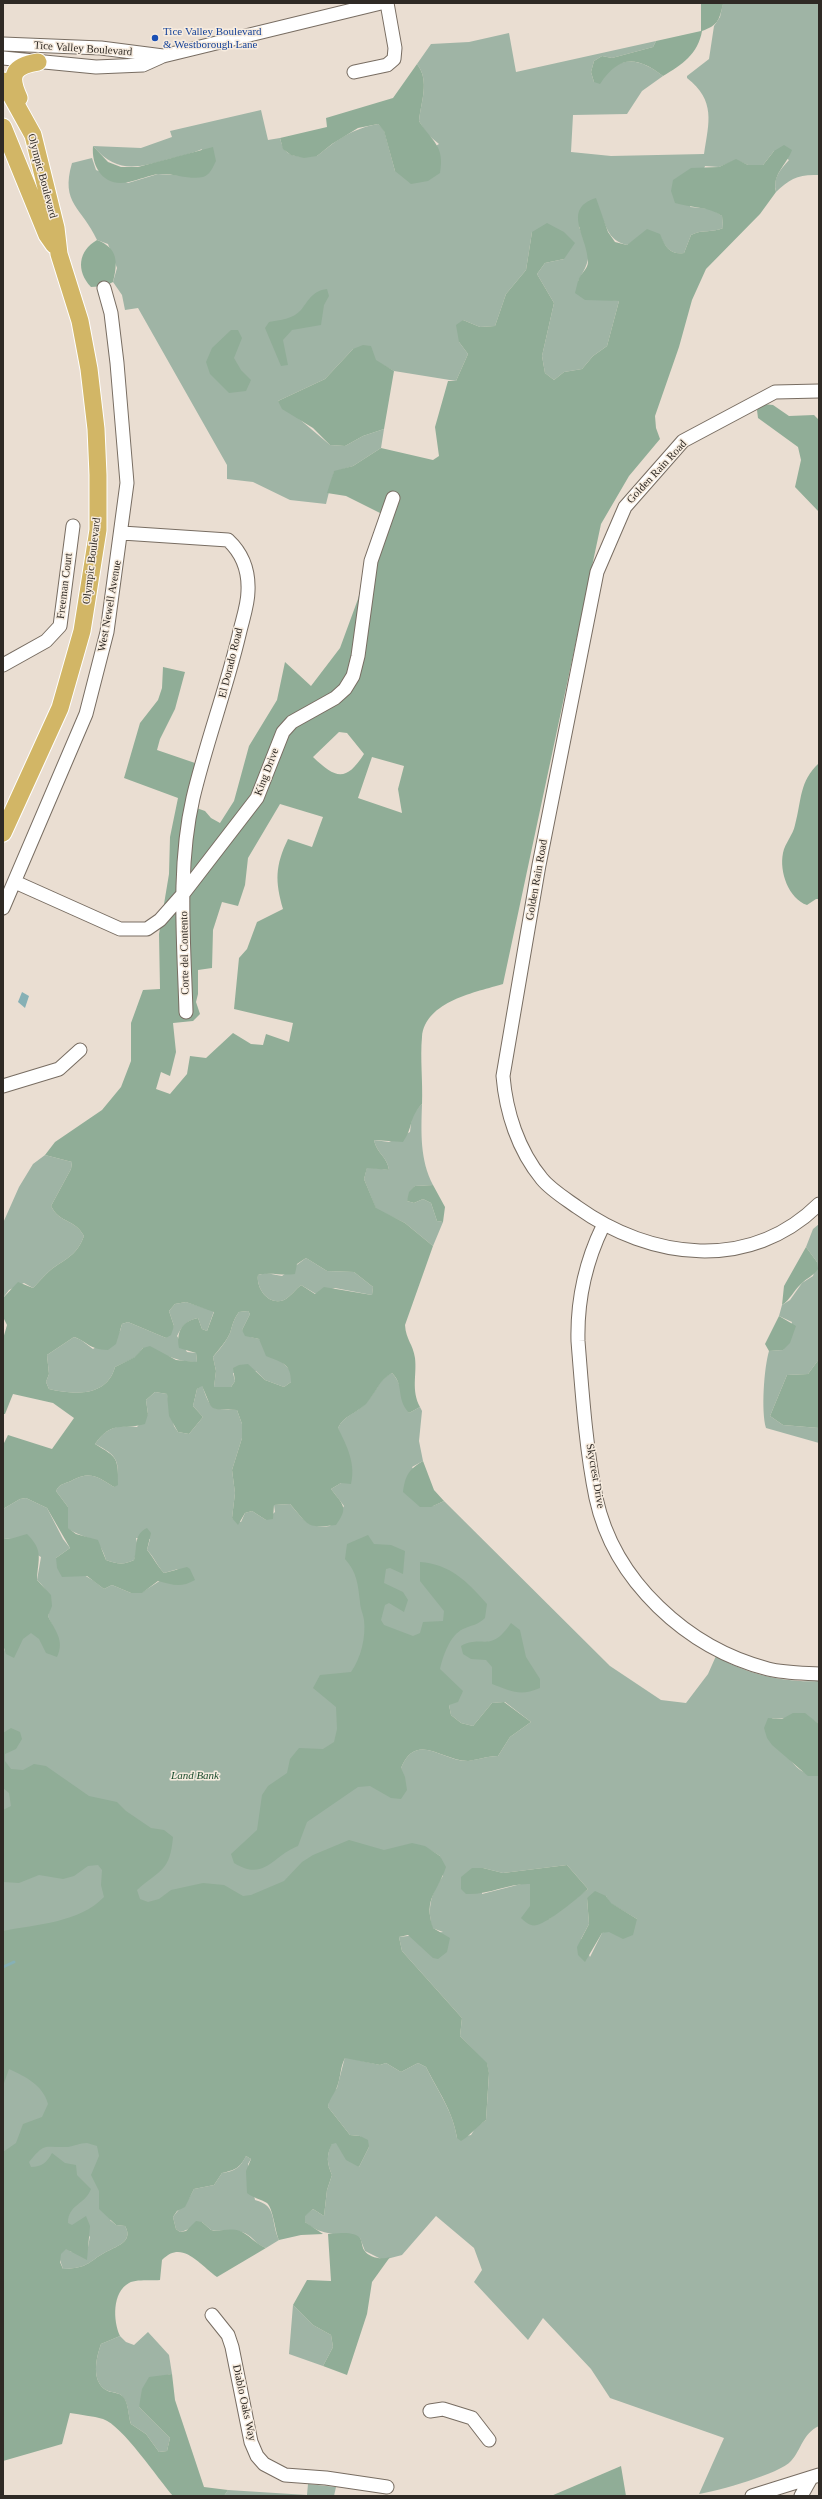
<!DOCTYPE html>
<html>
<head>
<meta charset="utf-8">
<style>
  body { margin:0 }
  #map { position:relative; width:822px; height:2499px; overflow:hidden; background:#eaded2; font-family:Georgia,serif }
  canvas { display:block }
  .frame { position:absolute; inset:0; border:4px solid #2f2a25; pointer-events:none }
</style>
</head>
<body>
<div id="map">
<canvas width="822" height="2499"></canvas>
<div class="frame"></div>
</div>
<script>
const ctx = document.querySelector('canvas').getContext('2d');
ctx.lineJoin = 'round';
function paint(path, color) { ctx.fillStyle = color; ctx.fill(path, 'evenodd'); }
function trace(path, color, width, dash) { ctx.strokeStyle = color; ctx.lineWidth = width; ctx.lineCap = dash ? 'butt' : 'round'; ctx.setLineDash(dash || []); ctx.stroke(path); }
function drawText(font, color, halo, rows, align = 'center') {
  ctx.font = font + ' Georgia,serif'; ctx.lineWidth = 3; ctx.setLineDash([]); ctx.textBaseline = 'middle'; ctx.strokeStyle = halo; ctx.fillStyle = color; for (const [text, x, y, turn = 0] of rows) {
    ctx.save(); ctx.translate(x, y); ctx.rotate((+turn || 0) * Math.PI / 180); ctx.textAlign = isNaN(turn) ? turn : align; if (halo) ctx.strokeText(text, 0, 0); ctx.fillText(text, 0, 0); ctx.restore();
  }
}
const green = new Path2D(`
  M723,3H819L818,175C799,174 789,179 776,192C773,178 779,171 789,160L774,151L763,165H748L736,160L719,167L705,166L690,207L712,209L722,216L723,228C713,233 702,229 691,235L684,253C669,255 665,246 659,234L639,238L627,245C611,241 608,232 602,217L579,227C590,252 593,257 578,281L605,299L619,301L607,346L593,356L582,369L564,372L554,380L545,373L542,356L554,303L537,274L545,263L564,259L532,232L526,270L506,294L495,326L480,327L463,320L459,342L468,354L456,381L394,371L353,349L325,379L278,401L330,445L345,446L363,436L384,429L381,448L353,466L334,472L326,504L290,500L253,482L227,479V465L138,308L125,310L122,295L113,282L117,268L108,244L97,240C82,207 60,204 72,163L92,158L96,170L128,183L158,174L189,176L202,149C191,154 181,156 169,159C137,168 117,174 93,146L141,148L172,137L170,131L261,110L268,140L280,138C285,160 298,156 317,156C338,139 352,129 378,124L384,130L395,171L439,144L427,134L419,121C421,101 430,81 417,64L431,44L469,42L509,33L516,72L656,41L653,47L612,58L602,56L594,61L591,72L594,82C602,78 605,75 611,69C628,54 648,64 663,76L642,91L627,114L573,115L571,152L611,156L704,154C709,122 716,101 687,78V76L709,59L714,26L720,17Z
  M422,1104C421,1133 420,1160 433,1185L415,1186L407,1201L414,1203L423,1199L431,1203L437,1221L443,1222L433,1246L405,1223L376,1209L364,1179L367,1167L389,1170C387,1156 377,1154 374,1140L389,1142L410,1132L412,1115Z
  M45,1155L72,1162L71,1169L51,1206C60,1224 74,1218 84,1236C78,1252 70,1257 56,1266C48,1271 40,1281 33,1288L24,1283L9,1290L3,1298V1223L19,1187L33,1164Z
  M819,1224V1359L808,1374L787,1375L770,1416L783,1425L819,1428V1443L766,1428C761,1411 764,1368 769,1351L783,1350L792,1322L779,1316L782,1305L790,1300L802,1283L813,1276L817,1262L806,1247L813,1229Z
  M306,1258L327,1271L354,1272L373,1287L372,1295L335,1288L316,1294L301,1285C296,1289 290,1297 284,1300C268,1306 256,1288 258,1275L266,1273L282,1276Z
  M186,1302L214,1311L207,1331L202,1329L198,1318C187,1320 182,1326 177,1336L187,1352L196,1353L197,1362C177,1363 162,1352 143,1348L136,1357L115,1367C107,1397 74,1395 49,1389L46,1382L49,1374L47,1355L74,1337L81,1340L93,1349L120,1331L122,1324L128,1322L166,1338L174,1326L169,1311L175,1304Z
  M248,1311L250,1314L242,1330L251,1337L259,1339L291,1371V1382L284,1387L265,1380L256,1371L233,1373L235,1381L231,1387H214L216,1371L213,1357C219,1350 226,1342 230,1333C233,1324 233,1320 239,1312Z
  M392,1373C401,1382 404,1401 409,1413L420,1407L422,1411L419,1441L423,1461L412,1467L433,1506L444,1501L610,1666L661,1700L686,1703L708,1674L716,1656C745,1674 785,1683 819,1681V1724C790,1703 797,1722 772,1718C781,1742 789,1775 819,1776V2426C802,2434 802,2449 791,2461C780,2474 717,2491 699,2494L724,2438L610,2398L591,2369L543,2318L528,2340L474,2282L482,2270L474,2248L436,2216L402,2255L383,2260L365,2251L360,2238C340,2233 322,2237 305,2222V2215L313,2209L324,2216L327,2190L332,2175C327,2163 326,2156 332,2143L336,2142L359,2167L369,2147L360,2136L350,2135L328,2107L330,2095L337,2088L345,2057L380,2065L386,2063L401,2072L418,2063L426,2067C438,2092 453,2111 457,2138L471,2135L476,2127L486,2120L489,2074L487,2064L460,2036L462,2018L402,1951L399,1937L443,1932L432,1928C427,1908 431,1892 443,1876L440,1856C405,1833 409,1852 378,1850L349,2048L110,2220L116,2225L125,2226C133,2240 120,2245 110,2250C88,2260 92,2268 63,2269L60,2260L3,2257V1645L5,1651L29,1633L52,1625L48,1616C53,1601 48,1590 37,1580L41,1557L10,1539L3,1538V1509L20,1499L26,1498L47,1508L63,1539L70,1548L56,1558L94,1581L104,1589L112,1585L131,1593H141L178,1569L164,1573C157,1566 155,1558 147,1550L150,1539L136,1538L138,1548L134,1560C124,1565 117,1564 106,1560C99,1534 86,1541 67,1528L68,1507L56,1491C59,1484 64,1484 71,1481C90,1471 96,1476 114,1487C122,1462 117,1455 95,1444C107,1427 117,1425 137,1427L148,1414L146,1400L155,1392L167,1394L174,1426L178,1432L189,1434L203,1417L193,1406L197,1389L202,1385C211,1411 211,1409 237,1410L242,1424V1438L232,1470L235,1493L232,1518L241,1522L245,1513L252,1511L266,1520L275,1512L274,1505L290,1504C303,1519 308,1529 330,1526L344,1506L331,1489L341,1483L338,1428C343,1416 357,1413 366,1403C375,1394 380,1378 392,1373ZM399,1685L449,1705L451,1715L461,1723L473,1726L492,1703L505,1702L531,1722L510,1737L498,1756C487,1756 477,1760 467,1761C442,1761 416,1731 401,1768ZM567,1865L588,1889L549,1919L530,1906V1884H521L482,1894L483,1868L503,1873ZM606,1896L610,1903L637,1919L602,1933L590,1957L581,1939L589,1924L587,1898ZM90,2236L88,2247L70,2252Z
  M246,2156L251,2159L248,2164L255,2200C278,2206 270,2221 279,2240L266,2248C254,2243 256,2240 248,2235C237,2228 223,2232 211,2230L202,2222C194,2224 188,2231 180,2232L176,2229L173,2217C181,2206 187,2204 194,2189L214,2185L222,2173C235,2171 240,2168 246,2156Z
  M293,2305L313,2325L331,2335L333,2347L323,2366L289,2354Z
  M148,2332L169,2355L172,2374L158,2377L139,2407L170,2438L167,2451L159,2452L146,2434L131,2424C128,2416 129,2404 123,2397C120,2392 112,2393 106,2390C91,2381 96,2358 101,2344L120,2336L126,2342L134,2345Z
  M308,2484L336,2487L334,2496H224L228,2490L307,2495Z`);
const forest = new Path2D(`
  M701,3L723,4C719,21 718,25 702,31C698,54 682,65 663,76C637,56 619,55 600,84L594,82L591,72L594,61L602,56L612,58L653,47L656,41L701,31Z
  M417,64C430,81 421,101 419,121C432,142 445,145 440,173L428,181L411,184L395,171L384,131L378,124L358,128L332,144L317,156L304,158L291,155L283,149L280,138L327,127L326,118L393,98Z
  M784,145L792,150C786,166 772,174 776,192L760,214L706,269L692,300L679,347L655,416L656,428L660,439L629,476L601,524L503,984C477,992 425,1001 422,1037C420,1058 423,1082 422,1104C408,1119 414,1126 403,1142L374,1140C377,1154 387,1156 389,1170L367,1168L364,1179L376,1208L405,1223L433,1246L405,1325C406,1340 413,1344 415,1358C417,1375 411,1390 420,1407L409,1413C395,1397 405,1386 392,1373C380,1379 375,1394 366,1404C357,1413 343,1416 338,1428C347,1446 356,1464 351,1484L341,1483L331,1489C343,1505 349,1507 336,1525C305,1529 309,1525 290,1504L274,1505L273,1519L266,1520L252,1511L245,1513L238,1525L232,1518L235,1493L232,1470L242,1438V1424L237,1410C206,1409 214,1412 202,1386L197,1389L193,1406L203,1417L189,1434L178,1432L169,1416L167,1394L155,1392L146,1400L148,1414L145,1424C122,1431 113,1419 95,1444C118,1458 118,1457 118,1485L114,1487C96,1476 90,1471 71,1481C64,1484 59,1484 56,1491L68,1507V1528L76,1534L98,1540L106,1560C117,1564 124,1565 134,1560C138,1546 133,1535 147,1528L151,1533L147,1550C154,1558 157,1566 164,1573L187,1567L190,1569L195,1580C181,1588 173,1585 158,1581L142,1593H131L112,1585L104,1589L87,1576L62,1577L57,1568L56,1558L70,1548L47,1508L26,1498L20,1499L3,1509V1445L8,1435L52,1449L74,1418L53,1403L13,1394L5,1414H3V1339L7,1325L3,1317V1298L18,1282L33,1288C40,1281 48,1271 56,1266C70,1257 78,1252 84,1236C74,1218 60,1224 51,1206L71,1169L72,1162L45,1155L55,1142L102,1110L121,1087L131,1061V1023L143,990L160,989L159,934L169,874L170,837L178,798L124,778L140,723L158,700L162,688L163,667L185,672L175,709L160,739L157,750L195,763L188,805L205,811L211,818L220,823L234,801L249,746L277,700L285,662L311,686L340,648L358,599L382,514L346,496L327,493L334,471L353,466L381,448L433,460L439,456L435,427L448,381H456L468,354L459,342L456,325L463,320L480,327L495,326L506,294L526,270L532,232L547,223L564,232L575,243L564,259L545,263L537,274L554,303L542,356L545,373L554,380L564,372L582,369L593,356L607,346L619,301L585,300L575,293C576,289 577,285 578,281C580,274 588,269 588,262C588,237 561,209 596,198L608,232L615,242L627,245L647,229L660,234C665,246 669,255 684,253L691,235C702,229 713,233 723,228L722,216C708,206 691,208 675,203L671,191L673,180L691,168L719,167L736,159L748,165H763L774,151ZM339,732L347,733L364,754C346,782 336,779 313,757ZM372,757L404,766L398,789L402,813L358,798ZM280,804L323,817L312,847L288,839C275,866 275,881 283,909L257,922L247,949L239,958L234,1009L293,1023L289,1042L266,1034L263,1045L251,1044L233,1033L206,1058L190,1056L187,1074L170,1094L156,1089L161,1072L170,1076L176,1052L173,1023L193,1021L200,1014L196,1002L198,994V970L212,968L213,930L222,902L238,906L245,885L248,858ZM306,1258L327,1271L354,1272L373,1287L372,1295L324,1287L315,1294L301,1285C296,1289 290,1297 284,1300C268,1306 256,1288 258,1275C270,1272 282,1276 295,1274L297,1264ZM186,1302L214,1312L207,1331L202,1329L198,1318C182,1321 176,1332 179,1348L196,1353L197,1362L176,1360L150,1346L143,1348L135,1357L115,1367C107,1397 74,1395 49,1389L46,1382L49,1374L47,1355L74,1337C90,1343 88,1349 108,1350L116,1344L122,1324L128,1322L166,1338L171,1335L174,1326L169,1311L175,1304ZM248,1311L250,1314L242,1330L245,1336L259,1339L266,1356C282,1363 291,1363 291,1382L284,1387L265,1380L248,1364L239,1365L233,1368L235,1381L231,1387H214L216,1371L213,1357C219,1349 226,1342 230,1333C233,1324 233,1320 239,1312Z
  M93,146L108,162L121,167H138L213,147L216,161C213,167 210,175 203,177C190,180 173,173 159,174C149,175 139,180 129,182C105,188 91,168 93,146Z
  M97,240C118,248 118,262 113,282L105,286L91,287C76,271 78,251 97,240Z
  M327,289L329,296L324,305L321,325L292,330L283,340L288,365L281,366L265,328L269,322C280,320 293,319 301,310C309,300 312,291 327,289Z
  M231,330H238L242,338L234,358L241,370L251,380L246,391L229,393L210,374L206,362L212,348Z
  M363,345L371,346L376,360L394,371L384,429L363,436L345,446L330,445L313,428L282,409L278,401L325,379L353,349Z
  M763,404L773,405L789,416L814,415L819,420V512L795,487L801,460L798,447L758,418L757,410Z
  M819,763V899H816L807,905C789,899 779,872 783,853C785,843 793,835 795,825C802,799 799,782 819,763Z
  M433,1185L445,1207L443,1222L437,1221L431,1203L423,1199L414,1203L407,1201L409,1192L415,1186Z
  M806,1247L817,1262L818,1269C813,1276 807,1278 801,1284C793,1291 791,1299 782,1305L784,1286Z
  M779,1316L796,1326L790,1343L783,1350L769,1351L765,1344Z
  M819,1359V1428L783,1425L770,1416L787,1375L808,1374Z
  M423,1461L434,1490L444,1501L431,1507H420L403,1492C405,1476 409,1469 423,1461Z
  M27,1534C44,1551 38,1558 37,1580L51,1595L52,1606L48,1616C55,1631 65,1640 57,1657L46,1653L39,1639L31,1633L23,1639L14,1658L6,1654L3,1645V1538L10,1539Z
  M368,1535L374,1544L391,1545L405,1551L403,1574L390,1568L386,1569L384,1583L403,1592L408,1600L404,1612L389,1603L385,1605L381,1620L384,1625L413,1636L420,1633L423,1622L443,1621L444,1611L420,1581V1562C450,1564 468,1582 487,1604L485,1618C478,1625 472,1625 463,1629C450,1635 443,1656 440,1669L463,1691L458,1702L449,1705L451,1715L461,1723L473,1726L492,1703L504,1702L531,1722L510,1737L498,1756C487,1756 477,1760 468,1761C442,1761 416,1731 401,1768L405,1777L407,1790L401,1799L391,1798L370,1786L358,1787L307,1822L298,1846C272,1856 265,1882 234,1863L231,1854L257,1830L262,1795L268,1786L287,1773L290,1759L299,1748L323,1749L334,1742L337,1729L336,1707L313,1688L320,1675L351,1672C361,1658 366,1637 364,1620C363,1613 360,1608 360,1602C358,1585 357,1572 345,1559L347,1544Z
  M511,1623L520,1630L526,1657L540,1679V1688C519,1697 512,1691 492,1684V1667L486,1660L471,1659L463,1654L461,1646C483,1634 490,1654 511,1623Z
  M793,1713H805L819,1724V1776H808L772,1745L767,1738L764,1728L768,1718L782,1719Z
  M11,1728L20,1732L22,1739L16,1749L5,1754V1761L11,1769L23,1770L34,1764L46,1766L89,1796L117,1802L126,1811L151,1828L164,1830L173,1837C170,1871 161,1869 137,1890L140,1899L148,1902L159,1899L171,1890L203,1883L224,1885L243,1896L251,1895L284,1881L302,1862L313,1855L349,1840L384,1850L412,1843L425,1846L440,1856L446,1867C438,1892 423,1898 433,1928L450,1938L447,1952L438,1959L433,1958L408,1935L399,1937L402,1951L462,2018L460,2036L487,2063L489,2073L486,2120C476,2127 471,2135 461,2141L457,2138C453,2111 438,2091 426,2067L418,2063L401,2072L386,2063L380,2065L345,2058C340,2067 341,2077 337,2087C334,2095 330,2097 328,2107L350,2135L360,2136L368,2140L369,2147L359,2167L346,2160L336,2143L332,2144C326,2156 327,2163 332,2175L327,2190L324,2216L313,2209L305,2216V2222L323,2234L301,2235L279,2240C275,2231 273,2208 267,2203C261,2199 253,2198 247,2193L246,2171L251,2159L246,2156C240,2168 235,2170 222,2173L214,2185L194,2189L185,2207L177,2211L173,2217L176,2229L180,2232L186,2231L196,2221L202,2222L211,2230C221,2232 229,2227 240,2231C250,2235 254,2243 266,2248L217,2277C199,2264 182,2239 162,2260L160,2280C151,2281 136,2279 129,2283C112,2292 113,2321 120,2336L101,2344C96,2358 91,2381 106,2390C111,2393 117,2392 121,2395C129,2400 128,2416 131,2424L146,2434L159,2452L167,2451L170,2438L139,2407L142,2389L149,2377L172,2374L175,2400L204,2487L228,2490L224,2496H173C158,2479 122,2425 103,2419C93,2416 81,2415 70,2413L62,2444L3,2461V2152L16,2143L23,2124L42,2117L48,2104C43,2085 26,2077 9,2069L3,2086V1931C37,1924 79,1923 104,1897L101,1885L102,1870L98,1865L88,1866L74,1876L63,1879L39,1875L19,1883L3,1882V1810L11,1806L9,1793L3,1788V1733ZM87,2143L97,2146L99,2156L91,2175L99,2191V2209L116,2225L125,2226C133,2240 120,2245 110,2250C88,2260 92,2268 63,2269L60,2262L61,2254L66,2249L87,2260L90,2226L86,2216L72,2225L68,2223C68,2204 85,2205 91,2189L77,2175L76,2165L65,2163L52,2153C47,2162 42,2167 31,2167L29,2162C46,2141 44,2148 68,2147C74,2146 80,2143 87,2143Z
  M567,1865L588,1889C578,1898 549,1922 537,1925C531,1927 525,1922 521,1918L530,1906V1884C509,1883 489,1895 466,1894L461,1889V1877L472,1868H483L503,1873Z
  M595,1891L606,1896L611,1903L637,1919L633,1935L623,1939L609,1932L602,1933L585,1962L578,1955L577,1947L589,1924L587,1898Z
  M342,2233C348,2233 355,2233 360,2238C362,2241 362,2247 364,2250C369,2258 382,2260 390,2257L372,2282L367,2314L347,2375L323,2366L333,2347L331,2335L313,2325L293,2305L307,2280L331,2281L328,2234Z
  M621,2466L626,2496H551Z`);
const water = new Path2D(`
  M22,992L29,996L25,1008L18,1002Z`);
const stream = new Path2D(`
  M3,1967L14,1962`);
const minor = new Path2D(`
  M3,44L101,48L163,56
  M3,58L96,67L143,65L163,56L381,3
  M354,72L387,65L394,59L395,48L387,3
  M819,391L775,392L683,441L625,507L597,572L539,865L503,1076C506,1112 518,1150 542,1179C551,1190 566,1199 577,1207C651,1260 750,1272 819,1204
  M122,533L228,540C243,554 249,570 248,591C248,605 242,621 239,635C226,690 206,743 193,798C177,868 184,942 186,1012
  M3,665L46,641L60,626L73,526
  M15,882L120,929H147L160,920L183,894L257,798L283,732L292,722L335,698L345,689L353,676L358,656L371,561L393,498
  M3,908L86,714L107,632L127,483L117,363L111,313L104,288
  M3,1086L59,1069L80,1050
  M603,1226C585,1263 577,1301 578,1341C582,1391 586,1450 596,1498C614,1581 687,1648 768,1669C784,1673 802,1673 819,1674
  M212,2315L228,2335L232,2347L251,2442L257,2456L264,2464L285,2475L326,2478L387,2487
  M430,2411L443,2409L472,2418L489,2440
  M752,2496L819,2475
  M801,2496L811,2478`);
const major = new Path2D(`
  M3,81L33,135L56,228L59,254L80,321L89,369L96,429L98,475V530L82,631L60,708L3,833
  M19,98C8,74 14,66 38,62
  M3,127L47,235L54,245`);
const markers = [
  [155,38,4,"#1a4fb4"]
];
const transitNames = [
  ["Tice Valley Boulevard",163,32],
  ["& Westborough Lane",163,45]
];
const streetNames = [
  ["Tice Valley Boulevard",83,49,4],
  ["Olympic Boulevard",42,176,75],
  ["Golden Rain Road",657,472,-47],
  ["Olympic Boulevard",92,561,-83],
  ["Freeman Court",65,586,-83],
  ["West Newell Avenue",110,606,-80],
  ["El Dorado Road",231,663,-76],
  ["King Drive",267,772,-69],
  ["Golden Rain Road",537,880,-80],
  ["Corte del Contento",185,953,-91],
  ["Skycrest Drive",595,1476,80],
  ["Diablo Oaks Way",244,2403,78]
];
const parkNames = [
  ["Land Bank",195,1776]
];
paint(green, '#9fb4a5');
paint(forest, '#90ad97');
paint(water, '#86b0b5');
trace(stream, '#86b0b5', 3);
trace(minor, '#786d62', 15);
trace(major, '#fff', 19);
trace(minor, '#fff', 13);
trace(major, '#d2b666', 17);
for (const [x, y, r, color] of markers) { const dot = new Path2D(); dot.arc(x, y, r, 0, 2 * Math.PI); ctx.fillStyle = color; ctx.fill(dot); trace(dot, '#f7ecdf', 1.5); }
drawText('11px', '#164399', '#f7ecdf', transitNames, 'left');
drawText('11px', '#2f2a25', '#f7ecdf', streetNames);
drawText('italic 11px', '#184a2b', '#f7ecdf', parkNames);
</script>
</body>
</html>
